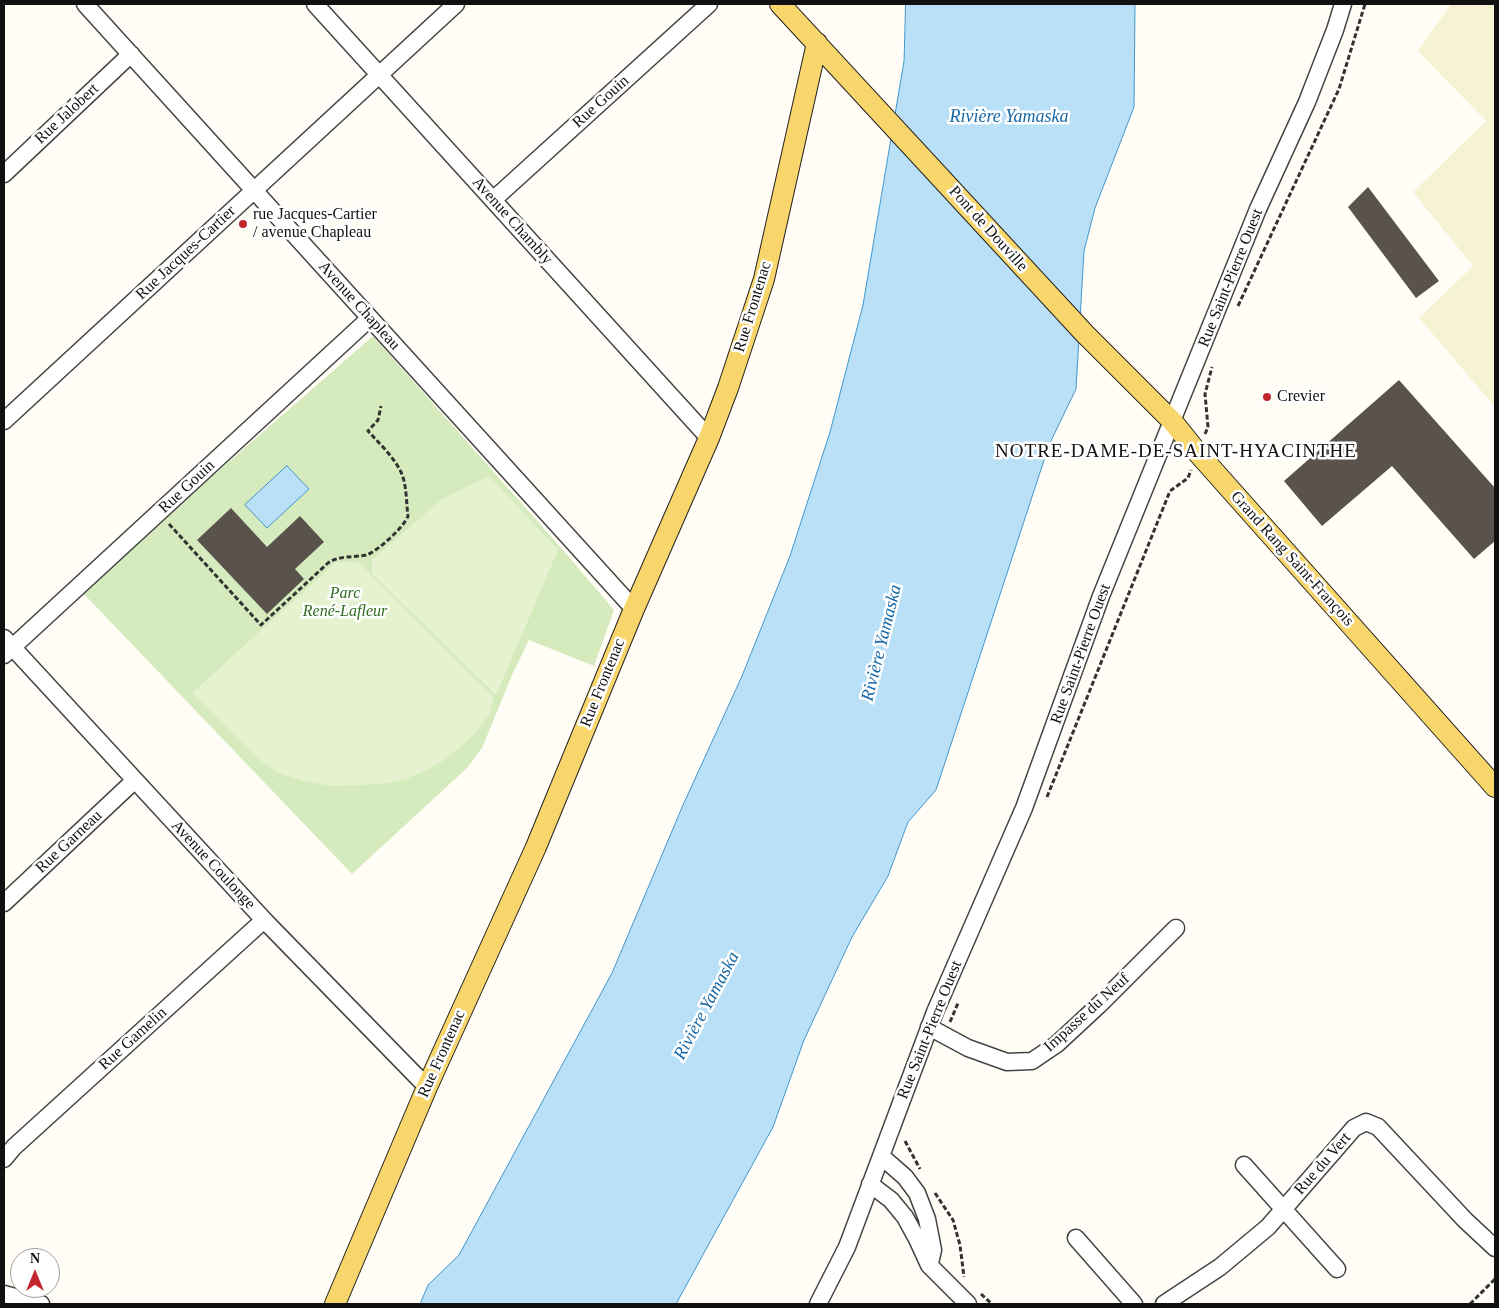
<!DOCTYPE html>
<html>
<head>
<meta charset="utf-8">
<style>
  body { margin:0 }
  #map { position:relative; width:1499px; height:1308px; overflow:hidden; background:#fffdf5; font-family:"Times New Roman",serif }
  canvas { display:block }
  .frame { position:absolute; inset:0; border:5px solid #111; pointer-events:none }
  .north { position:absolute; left:10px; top:1248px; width:50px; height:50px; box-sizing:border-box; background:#fff; border:1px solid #a0a0a0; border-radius:50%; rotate:0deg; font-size:14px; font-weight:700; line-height:20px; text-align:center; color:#111 }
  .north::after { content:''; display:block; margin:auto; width:18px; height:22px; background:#c4262e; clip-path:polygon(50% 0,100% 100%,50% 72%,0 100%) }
</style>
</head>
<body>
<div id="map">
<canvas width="1499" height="1308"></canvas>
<div class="frame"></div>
<div class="north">N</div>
</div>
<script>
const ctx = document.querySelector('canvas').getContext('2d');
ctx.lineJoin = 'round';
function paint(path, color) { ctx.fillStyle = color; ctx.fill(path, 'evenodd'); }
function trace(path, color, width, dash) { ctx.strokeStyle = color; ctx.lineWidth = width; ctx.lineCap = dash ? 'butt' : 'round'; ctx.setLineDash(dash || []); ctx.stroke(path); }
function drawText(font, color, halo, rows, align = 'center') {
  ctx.font = font + ' "Times New Roman",serif'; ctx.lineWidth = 5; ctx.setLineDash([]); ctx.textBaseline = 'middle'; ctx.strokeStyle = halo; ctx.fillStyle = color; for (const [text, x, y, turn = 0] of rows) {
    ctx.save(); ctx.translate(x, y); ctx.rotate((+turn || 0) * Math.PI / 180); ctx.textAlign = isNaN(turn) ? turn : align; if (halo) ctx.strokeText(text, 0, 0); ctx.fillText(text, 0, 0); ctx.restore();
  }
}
const farmland = new Path2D(`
  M1451,4H1495V407L1419,318L1473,266L1413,192L1486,121L1418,51Z`);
const green = new Path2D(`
  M373,336L563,550L614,610L594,666L529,640L512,675L482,748L467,768L352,874L81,591Z`);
const pitch = new Path2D(`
  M489,476L558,550L496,695L372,574V560L442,499Z
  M336,562H358L494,697L489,715L475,734L447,758L429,769L406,779L382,784L331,786L304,781L279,773L258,759L192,693Z`);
const water = new Path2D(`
  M906,4H1135L1134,107L1095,208L1084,251L1076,389L1049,445L936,790L908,822L888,876L852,937L804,1040L773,1127L676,1304H420L428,1285L459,1255L612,973L683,805L742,676L790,556L830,432L863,305L904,61Z
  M287,466L309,489L267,528L245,505Z`);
const building = new Path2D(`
  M1368,187L1439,281L1416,298L1348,207Z
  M1399,380L1495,488V541L1474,559L1392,466L1322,526L1284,481Z
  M231,508L267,547L300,516L324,542L295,569L304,579L267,614L197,540Z`);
const path = new Path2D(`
  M1238,306L1339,89L1365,4
  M1205,434L1208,427L1205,394L1212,367
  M169,524L261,625L328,563C340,555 352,558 366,555C377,552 405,526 408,516C406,502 407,485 401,472C393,456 379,443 368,431L378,420L381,406
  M1047,797L1170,491L1188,478L1191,470
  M950,1022L958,1003
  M905,1141L920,1169
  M935,1193L953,1220L960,1245L964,1277
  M981,1294L992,1304
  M1470,1304L1495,1279`);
const minor = new Path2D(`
  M85,4L634,609
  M315,4L709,438
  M4,174L131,54
  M493,200L709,4
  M4,421L456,4
  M4,638L264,920L427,1087
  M4,655L370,318
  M4,903L135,780
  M929,1027L968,1048L1007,1062L1032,1061L1057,1044L1099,1005L1176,928
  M881,1156L905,1177L917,1193L927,1219L933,1250L930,1263
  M4,1159L14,1147L264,920
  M1244,1165L1337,1269
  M870,1184L891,1200L905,1217L917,1239L929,1265L968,1304
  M1076,1238L1134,1304
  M4,1294L41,1304
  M818,1304L847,1247L935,1012L1024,808L1101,596L1258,209L1307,102L1335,30L1343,4
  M1164,1304L1220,1267L1268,1227L1354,1128L1366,1122L1378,1127L1465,1220L1495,1248`);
const major = new Path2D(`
  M780,4L1085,334L1173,422L1197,452L1495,787
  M335,1304L427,1087L536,847L634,609L709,438L728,388L764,279L817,43`);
const markers = [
  [243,224,5,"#c4262e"],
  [1267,397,5,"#c4262e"]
];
const streetNames = [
  ["Rue Gouin",601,102,-42],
  ["Rue Jalobert",67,114,-43],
  ["Avenue Chambly",512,221,48],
  ["Pont de Douville",988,229,48],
  ["Rue Jacques-Cartier",186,253,-43],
  ["Rue Saint-Pierre Ouest",1231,278,-68],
  ["Avenue Chapleau",359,306,48],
  ["Rue Frontenac",753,307,-73],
  ["Rue Gouin",187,487,-43],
  ["Grand Rang Saint-François",1292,559,48],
  ["Rue Saint-Pierre Ouest",1081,654,-70],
  ["Rue Frontenac",603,683,-68],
  ["Rue Garneau",69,842,-43],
  ["Avenue Coulonge",213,865,47],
  ["Impasse du Neuf",1087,1013,-42],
  ["Rue Saint-Pierre Ouest",930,1030,-68],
  ["Rue Gamelin",133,1039,-42],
  ["Rue Frontenac",442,1054,-66],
  ["Rue du Vert",1323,1164,-49]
];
const poiNames = [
  ["rue Jacques-Cartier",253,215],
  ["/ avenue Chapleau",253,233],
  ["Crevier",1277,397]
];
const parkNames = [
  ["Parc",345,594],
  ["René-Lafleur",345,612]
];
const waterNames = [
  ["Rivière Yamaska",1009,117],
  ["Rivière Yamaska",882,643,-76],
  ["Rivière Yamaska",707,1006,-62]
];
const quarterNames = [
  ["NOTRE-DAME-DE-SAINT-HYACINTHE",1176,452]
];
paint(farmland, '#f6f3d4');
paint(green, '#d5ebbd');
paint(pitch, '#e6f2cf');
paint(water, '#b9e0f7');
trace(water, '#3f96cf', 1);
paint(building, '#5a524d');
trace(minor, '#444', 19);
trace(major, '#222', 22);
trace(path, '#333', 3, [5, 2.5]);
trace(minor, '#fff', 16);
trace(major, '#f9d66b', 20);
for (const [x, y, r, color] of markers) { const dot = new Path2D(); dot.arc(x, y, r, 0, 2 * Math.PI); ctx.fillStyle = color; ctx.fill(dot); trace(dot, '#fff', 2); }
drawText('16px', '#111', '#fff', streetNames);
drawText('16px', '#111', '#fff', poiNames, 'left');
drawText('italic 16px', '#2f6b1f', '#fff', parkNames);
drawText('italic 18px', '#1768a6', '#fff', waterNames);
ctx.letterSpacing = '1px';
drawText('19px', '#111', '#fff', quarterNames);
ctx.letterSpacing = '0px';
</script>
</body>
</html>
